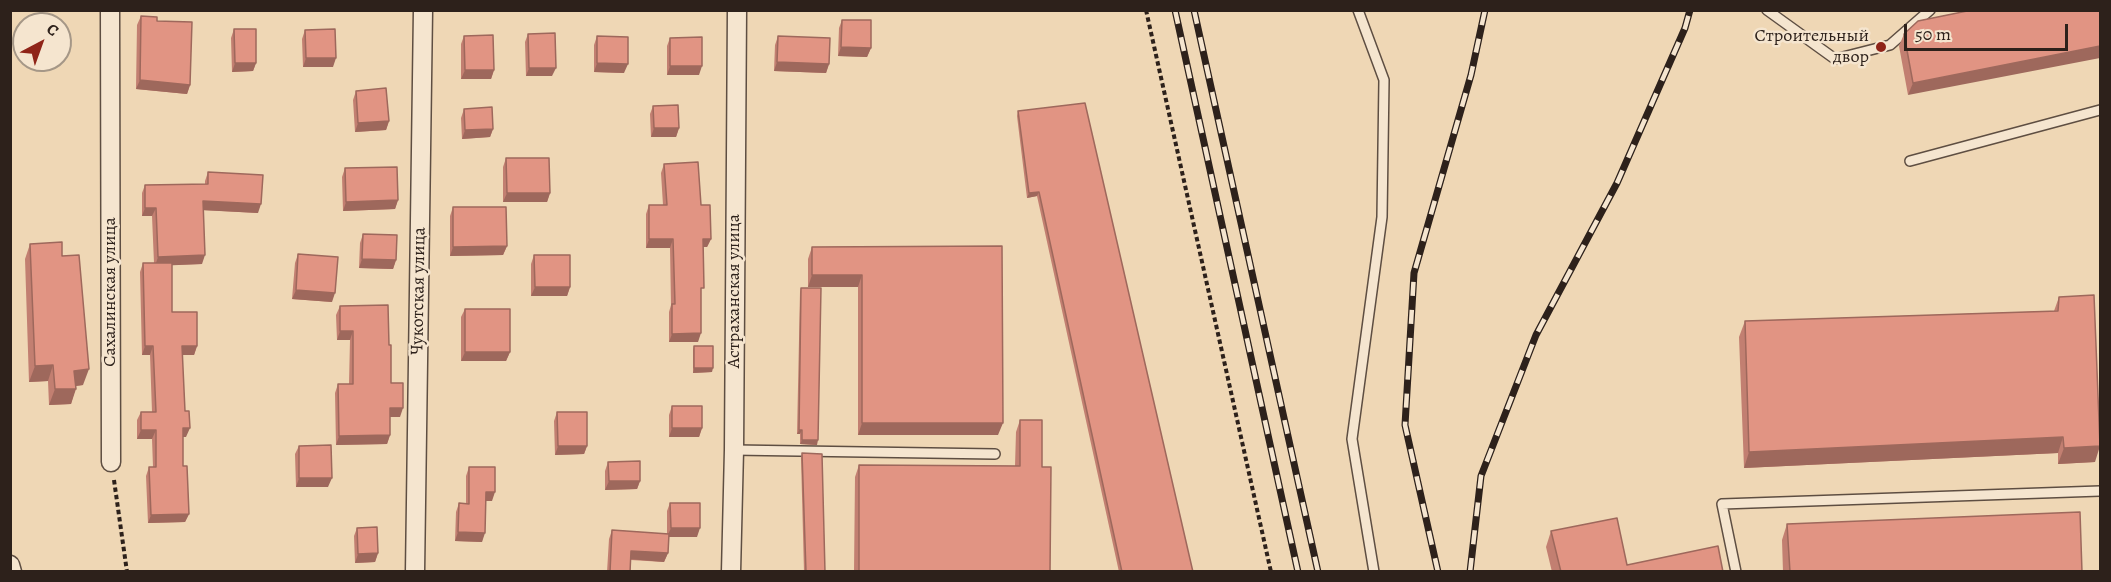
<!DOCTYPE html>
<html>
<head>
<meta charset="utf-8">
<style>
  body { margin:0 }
  #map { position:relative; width:2111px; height:582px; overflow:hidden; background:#efd7b5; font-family:Alegreya,serif }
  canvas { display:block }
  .frame { position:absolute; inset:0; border:12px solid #2d211b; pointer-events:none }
  .north { position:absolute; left:12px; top:12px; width:60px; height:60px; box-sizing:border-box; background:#f5e5cf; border:2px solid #a59787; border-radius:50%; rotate:41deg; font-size:16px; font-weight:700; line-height:24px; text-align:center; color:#2d211b }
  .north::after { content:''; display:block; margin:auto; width:21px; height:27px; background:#8f2418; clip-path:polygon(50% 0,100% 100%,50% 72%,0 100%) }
  .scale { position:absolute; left:1904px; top:24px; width:164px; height:27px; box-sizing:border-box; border:3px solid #2d211b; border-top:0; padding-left:8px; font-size:18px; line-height:21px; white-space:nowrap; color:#2d211b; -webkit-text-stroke:4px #f5e5cf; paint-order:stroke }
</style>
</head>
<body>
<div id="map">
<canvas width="2111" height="582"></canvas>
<div class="frame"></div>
<div class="north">С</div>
<div class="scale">50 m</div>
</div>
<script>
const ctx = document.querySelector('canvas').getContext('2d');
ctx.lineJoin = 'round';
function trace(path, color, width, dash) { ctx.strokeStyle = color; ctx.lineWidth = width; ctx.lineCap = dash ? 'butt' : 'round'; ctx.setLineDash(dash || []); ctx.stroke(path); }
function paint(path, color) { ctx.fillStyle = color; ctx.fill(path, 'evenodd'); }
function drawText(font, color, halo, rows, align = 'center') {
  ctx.font = font + ' Alegreya,serif'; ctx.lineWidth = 5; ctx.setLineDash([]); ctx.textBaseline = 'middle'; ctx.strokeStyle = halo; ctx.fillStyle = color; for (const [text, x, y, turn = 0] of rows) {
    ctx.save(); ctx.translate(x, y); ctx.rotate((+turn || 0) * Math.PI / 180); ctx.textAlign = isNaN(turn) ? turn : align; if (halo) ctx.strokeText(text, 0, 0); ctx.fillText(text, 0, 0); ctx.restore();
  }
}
const path = new Path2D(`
  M1146,10L1271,572
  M114,480L127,572`);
const service = new Path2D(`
  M1358,10L1384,80L1382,217L1352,439L1374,572
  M1767,10L1835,59L1890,45L1930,10
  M1910,161L2100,110
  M734,450L995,454
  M1736,572L1722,504L2100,491`);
const minor = new Path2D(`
  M110,10L111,462
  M10,565L12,572
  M415,572L423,10
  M731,572L734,450L737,10`);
const rail = new Path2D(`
  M1175,10L1298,572
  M1194,10L1318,572
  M1438,572L1405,425L1414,273L1471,75L1485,10
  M1470,572L1481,476L1536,335L1617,183L1685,28L1690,10`);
const wall = new Path2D(`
  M1972,10L1908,95L1899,46L1904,34Z
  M141,16L157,21L190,85L187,94L136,89L137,25Z
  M842,20L871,48L867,57L838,56L839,28Z
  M234,29L256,63L253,71L232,72L231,38Z
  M305,30L333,67H303L302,39Z
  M528,34L552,76H526L525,42Z
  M464,36L494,70L491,79H461V44Z
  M597,36L624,73L594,72V45Z
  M778,36L829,64L826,73L774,71L775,45Z
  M670,38L699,75H667V46Z
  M356,91L389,121L386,130L355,132L353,100Z
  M653,106L679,128L676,137H651L650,114Z
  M464,109L493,129L490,137L462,139L461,118Z
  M1018,111L1193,572H1119L1037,196L1027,198L1017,116Z
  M506,158L550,193L547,202H503V167Z
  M664,164L701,205L711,239L707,247H703L698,342H669V312L671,305L670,248H646V214L649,205H663L661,173Z
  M345,168L398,200L395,209L343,211L342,177Z
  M208,172L258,213L203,210L202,264L172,265V312L197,346L194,355H182L186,437H183V466L189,514L185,522L148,523L146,476L149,467H153L152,439H137V420L141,412H152L150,355H142L140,272L143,263H154L152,216H142V193L145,185L205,184V181Z
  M453,207L507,246L503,255L450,256V216Z
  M363,234L396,260L393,269L359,268L360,243Z
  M30,244L62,256L83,385L76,386L71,404L49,405L48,381L29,382L25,259Z
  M1002,246L998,435H858V287H808V259L812,247Z
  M298,254L332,302L292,299L295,263Z
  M534,255L570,287L567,296H531V264Z
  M801,288L817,445L800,444V434H797L800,292Z
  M2059,297L2095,462L2058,464V453L1744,468L1739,337L1745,321L2054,311Z
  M340,306L389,345L391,383L400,417H390V435L387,444L336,445L335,393L338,384H349L350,340H337L336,315Z
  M465,309L510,352L506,361H461V317Z
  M694,346L712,372L693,373V350Z
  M672,406L702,428L699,437H669V415Z
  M557,412L587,446L584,454L555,455L554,421Z
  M1020,420L1042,467L1050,572H854L855,477L859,465L1015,466L1016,432Z
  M299,446L328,487H296L295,454Z
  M802,453L825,572H804L801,458Z
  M608,462L640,481L637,489L605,490V471Z
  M469,467L492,501H486L482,542L455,541L456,512L459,503L466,504V476Z
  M670,503L697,537H669L668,553L664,562L631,560L630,572H607L609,539L612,530L667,534V511Z
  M1787,524L2082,572H1783L1782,540Z
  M357,528L378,553L375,562L355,563L354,536Z
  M1551,531L1627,565L1723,572H1552L1546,547Z`);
const shadedWall = new Path2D(`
  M2100,46V58L1908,95L1913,83Z
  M841,47L871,48L867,57L838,56Z
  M306,58H336L333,67H303Z
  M777,62L829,64L826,73L774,71Z
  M235,63H256L253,71L232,72Z
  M597,63L628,64L624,73L594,72Z
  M670,66H702L699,75H667Z
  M529,68H556L552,76H526Z
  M465,70H494L491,79H461Z
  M140,80L190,85L187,94L136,89Z
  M389,121L386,130L355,132L358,123Z
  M654,128H679L676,137H651Z
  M493,129L490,137L462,139L465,130Z
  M1039,192L1037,196L1027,198L1029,193Z
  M507,193H550L547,202H503Z
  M398,200L395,209L343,211L346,202Z
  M203,201L261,204L258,213L200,210Z
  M145,208H156L152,216H142Z
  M649,239H673L670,248H646Z
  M703,239H711L707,247H700Z
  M507,246L503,255L450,256L453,247Z
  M205,255L202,264L155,266L158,257Z
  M362,259L396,260L393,269L359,268Z
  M812,275H862L858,287H808Z
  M535,287H570L567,296H531Z
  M296,290L335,293L332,302L292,299Z
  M340,331H353L350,340H337Z
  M701,333L698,342H669L672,334Z
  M145,346H153L150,355H142Z
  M182,346H197L194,355H179Z
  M465,352H510L506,361H461Z
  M53,365L48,381L29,382L35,366Z
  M694,368H713L712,372L693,373Z
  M89,369L83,385L68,387L74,371Z
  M55,389H76L71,404L49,405Z
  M390,408H403L400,417H387Z
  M862,423H1003L998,435H858Z
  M183,428H190L186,437H180Z
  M672,428H702L699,437H669Z
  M141,430H156L152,439H137Z
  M799,430H802L800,434H797Z
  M390,435L387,444L336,445L339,436Z
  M2063,437L2058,453L1744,468L1749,452Z
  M802,440H818L817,445L800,444Z
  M558,446H587L584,454L555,455Z
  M2100,446L2095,462L2058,464L2064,448Z
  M299,478H332L328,487H296Z
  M609,481H640L637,489L605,490Z
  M486,492H495L492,501H483Z
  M189,514L185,522L148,523L151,515Z
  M671,528H700L697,537H667Z
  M458,532L485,533L482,542L455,541Z
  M631,551L668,553L664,562L628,559Z
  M378,553L375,562L355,563L358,554Z`);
const building = new Path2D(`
  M1972,10H2100V46L1913,83L1904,34L1918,21Z
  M141,16L157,17V21L192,22L190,85L140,80Z
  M842,20H871V48L841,47Z
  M234,29H256V63H235Z
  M335,29L336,58H306L305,30Z
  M555,33L556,68H529L528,34Z
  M493,35L494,70H465L464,36Z
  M597,36L628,37V64L597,63Z
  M778,36L830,38L829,64L777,62Z
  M702,37V66H670V38Z
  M386,88L389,121L358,123L356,91Z
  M1085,103L1193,572H1122L1039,192L1029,193L1018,111Z
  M678,105L679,128H654L653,106Z
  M492,107L493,129L465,130L464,109Z
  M506,158H549L550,193H507Z
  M698,162L701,205H710L711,239H703L704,288H701V333L672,334V304H675L673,239H649V205H667L664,164Z
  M397,167L398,200L346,202L345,168Z
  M208,172L263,175L261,204L203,201L205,255L158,257L156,208H145V185L208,184Z
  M453,207H506L507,246L453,247Z
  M363,234L397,235L396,260L362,259Z
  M62,242V256L79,255L89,369L74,371L76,389H55L53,365L35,366L30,244Z
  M1002,246L1003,423H862V275H812V247Z
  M298,254L338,257L335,293L296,290Z
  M534,255H570V287H535Z
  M143,263H172V312H197V346H182L185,411H189L190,428H183V466H187L189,514L151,515L149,467H156V430H141V412H156L153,346H145Z
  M801,288H821L818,440H802V430H799Z
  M2094,295L2100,446L2064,448L2063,437L1749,452L1745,321L2058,311L2059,297Z
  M388,305L389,345H391V383H403V408H390V435L339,436L338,384H353V331H340V306Z
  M465,309H510V352H465Z
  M694,346H713V368H694Z
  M672,406H702V428H672Z
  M557,412H587V446H558Z
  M1020,420H1042V467H1051L1050,572H859V465L1020,466Z
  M331,445L332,478H299V446Z
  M802,453L822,454L825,572H806Z
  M640,461V481H609L608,462Z
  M469,467H495V492H486L485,533L458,532L459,503L469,504Z
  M670,503H700V528H671Z
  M2080,512L2082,572H1790L1787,524Z
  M1617,518L1627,565L1718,546L1723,572H1561L1551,531Z
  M377,527L378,553L358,554L357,528Z
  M612,530L669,534L668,553L631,551L630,572H610Z`);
const markers = [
  [1881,47,6,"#8f2418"]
];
const poiNames = [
  ["Строительный",1869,37],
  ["двор",1869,58]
];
const streetNames = [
  ["Чукотская улица",419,291,-89],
  ["Астраханская улица",735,291,-90],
  ["Сахалинская улица",111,292,-90]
];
trace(service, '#5e4e42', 12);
trace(minor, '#5e4e42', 21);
trace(path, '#2d211b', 4, [4.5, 3]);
trace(service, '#f5e5cf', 9);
trace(minor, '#f5e5cf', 18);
trace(rail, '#2d211b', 7);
trace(rail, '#f5e5cf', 4.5, [14]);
paint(wall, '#c27f71');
paint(shadedWall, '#9e685c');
paint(building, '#e19483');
trace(building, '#9e685c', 1.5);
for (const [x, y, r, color] of markers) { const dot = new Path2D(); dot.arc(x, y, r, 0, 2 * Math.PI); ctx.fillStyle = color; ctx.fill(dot); trace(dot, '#f5e5cf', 2); }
drawText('18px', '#2d211b', '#f5e5cf', poiNames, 'right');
drawText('18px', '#2d211b', '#f5e5cf', streetNames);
</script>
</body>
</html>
